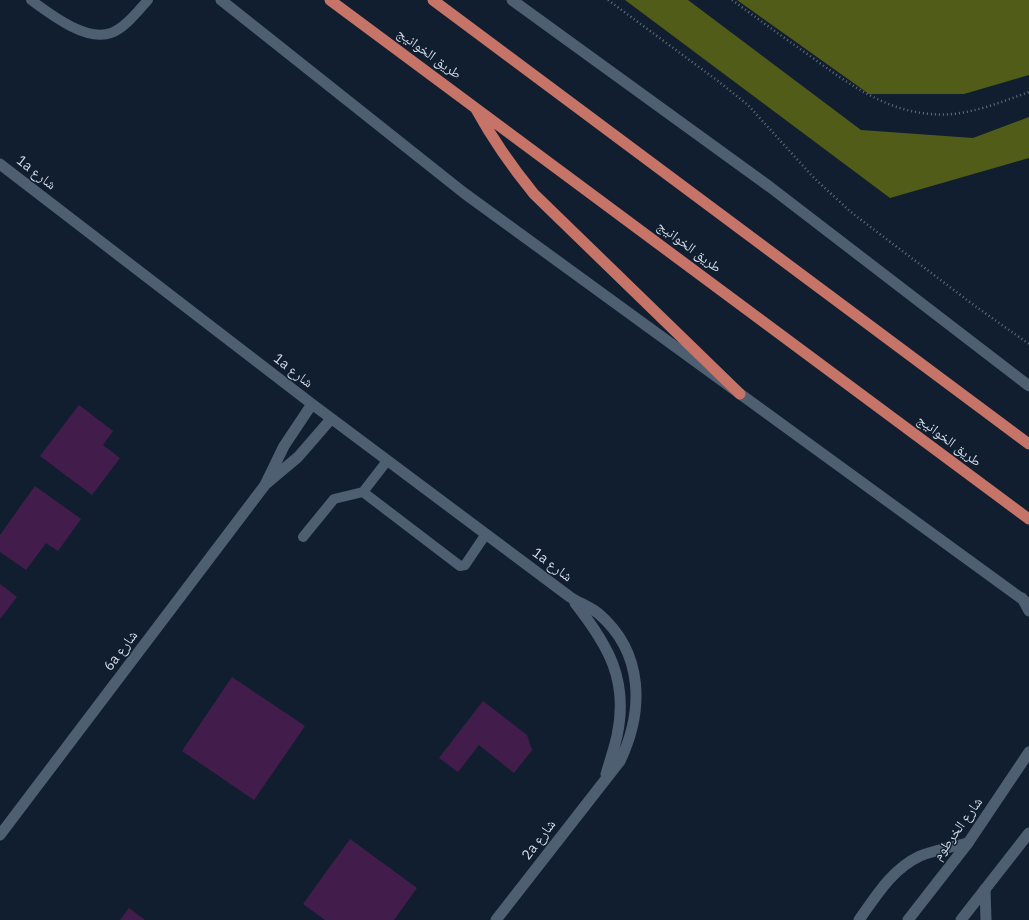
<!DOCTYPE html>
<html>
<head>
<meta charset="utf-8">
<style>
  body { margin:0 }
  canvas { display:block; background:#101e2f }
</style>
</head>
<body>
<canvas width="1029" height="920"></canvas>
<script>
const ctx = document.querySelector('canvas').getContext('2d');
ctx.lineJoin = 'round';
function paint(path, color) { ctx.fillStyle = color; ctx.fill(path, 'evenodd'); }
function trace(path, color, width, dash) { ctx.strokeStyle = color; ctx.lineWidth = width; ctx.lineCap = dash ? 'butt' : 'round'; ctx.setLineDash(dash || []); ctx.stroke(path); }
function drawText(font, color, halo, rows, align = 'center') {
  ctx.font = font + ' "IBM Plex Sans","Noto Naskh Arabic",sans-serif'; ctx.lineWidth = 3; ctx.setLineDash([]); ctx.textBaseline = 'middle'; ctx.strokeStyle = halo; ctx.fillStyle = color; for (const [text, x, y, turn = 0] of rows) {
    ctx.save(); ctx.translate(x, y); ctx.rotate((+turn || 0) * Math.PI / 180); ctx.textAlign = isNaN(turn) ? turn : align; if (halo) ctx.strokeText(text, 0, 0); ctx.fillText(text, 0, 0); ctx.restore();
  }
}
const forest = new Path2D(`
  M625,0H688L861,130L973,138L1029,117V158L890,198Z
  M737,0H1029V75L964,94H869Z`);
const building = new Path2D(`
  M79,405L113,431L103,445L120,458L92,495L40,456Z
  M35,486L81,519L58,551L46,543L26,570L0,552V535Z
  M0,584L17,597L0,619Z
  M232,677L305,726L254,800L182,751Z
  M483,701L527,735L532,750L514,773L479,745L458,772L439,758Z
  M350,839L417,888L394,920H325L303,904Z
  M129,908L145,920H120Z`);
const path = new Path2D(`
  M608,0L718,81L748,105L814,178L852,213L975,306L1029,344
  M732,0C757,18 781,36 806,53C851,86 895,119 953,114C980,111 1004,101 1029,92`);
const service = new Path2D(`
  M31,0C50,14 86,42 111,33C125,28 138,11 148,0
  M387,461L363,492L460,566L465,565L486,534
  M303,537L334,499L363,492`);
const minor = new Path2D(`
  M0,164L312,404L570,597C579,603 591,607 599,614C644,653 644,711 620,761L496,920
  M267,483L298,457L331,419
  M575,603C608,645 629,680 617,736C614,749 610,761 606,774
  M0,835L265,485L284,446L312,404
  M985,889L986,920
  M859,920C876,896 892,869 920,856C935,850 952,847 968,843`);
const tertiary = new Path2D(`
  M221,0L464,193L1029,604
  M512,0L770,187L1029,386`);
const secondary = new Path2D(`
  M1022,598L1029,611
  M908,920L968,843L1029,752
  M961,920L1029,833`);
const trunk = new Path2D(`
  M330,0L1029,519
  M433,0L1029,444
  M476,109C493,140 512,167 534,194L740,394`);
const streetNames = [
  ["طريق الخوانيج",429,54,36],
  ["1a شارع",36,173,38],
  ["طريق الخوانيج",689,247,37],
  ["1a شارع",293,371,38],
  ["طريق الخوانيج",949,441,37],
  ["1a شارع",552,565,37],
  ["6a شارع",121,651,-53],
  ["شارع الخرطوم",958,829,-54],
  ["2a شارع",539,840,-53]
];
paint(forest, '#515c18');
paint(building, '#421d4c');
trace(path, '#636f7e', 2.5, [1, 3]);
trace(service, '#4f5f72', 10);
trace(minor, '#4f5f72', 11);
trace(tertiary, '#4f5f72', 11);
trace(secondary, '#4f5f72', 11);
trace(trunk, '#c77468', 11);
drawText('14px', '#d3dce8', '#101e2f', streetNames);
</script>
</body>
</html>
